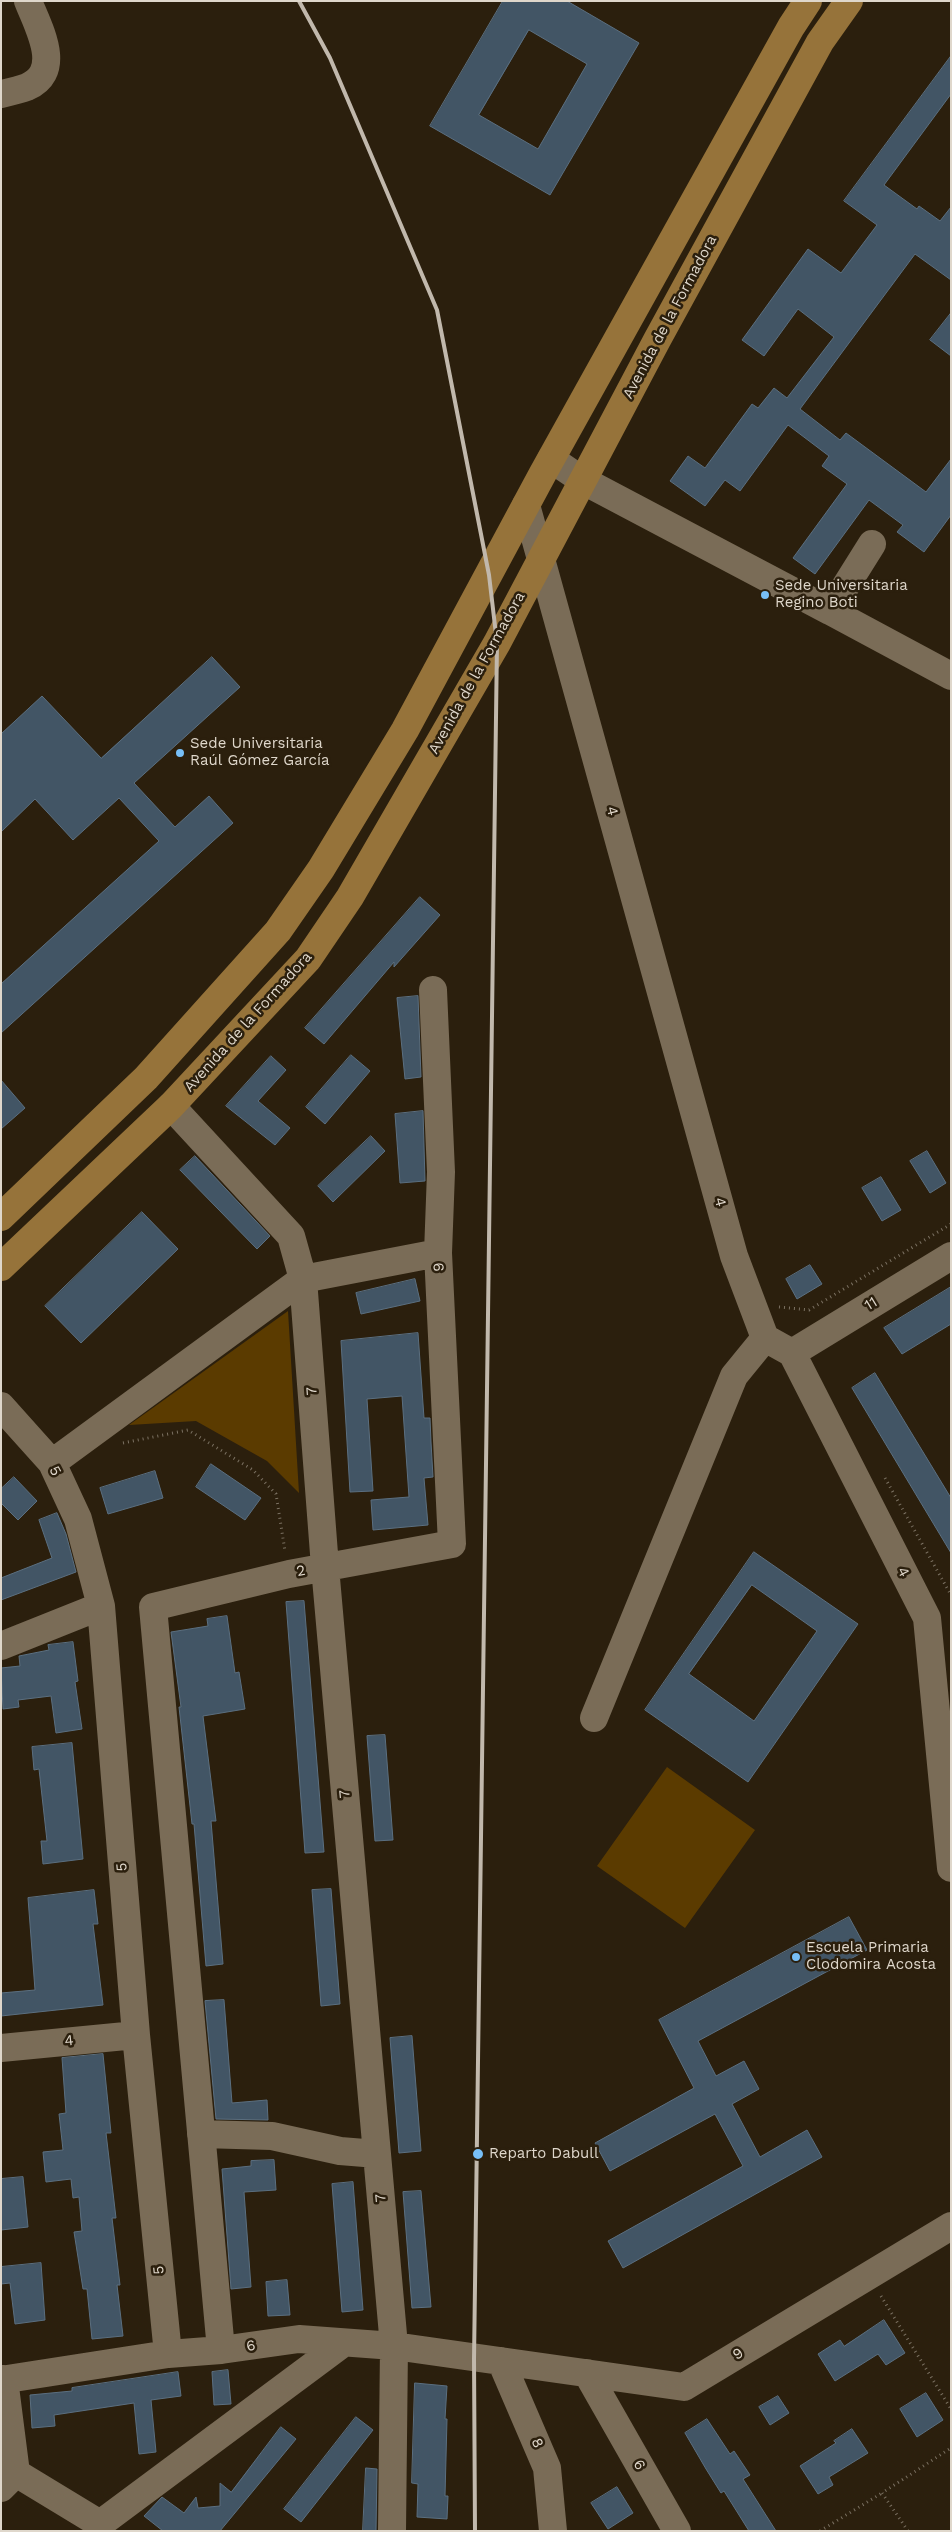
<!DOCTYPE html>
<html>
<head>
<meta charset="utf-8">
<style>
  body { margin:0 }
  #map { position:relative; width:952px; height:2532px; overflow:hidden; background:#2b1f0d; font-family:"Work Sans",sans-serif }
  canvas { display:block }
  .frame { position:absolute; inset:0; border:2px solid #dfd7cb; pointer-events:none }
</style>
</head>
<body>
<div id="map">
<canvas width="952" height="2532"></canvas>
<div class="frame"></div>
</div>
<script>
const ctx = document.querySelector('canvas').getContext('2d');
ctx.lineJoin = 'round';
function paint(path, color) { ctx.fillStyle = color; ctx.fill(path, 'evenodd'); }
function trace(path, color, width, dash) { ctx.strokeStyle = color; ctx.lineWidth = width; ctx.lineCap = dash ? 'butt' : 'round'; ctx.setLineDash(dash || []); ctx.stroke(path); }
function drawText(font, color, halo, rows, align = 'center') {
  ctx.font = font + ' "Work Sans",sans-serif'; ctx.lineWidth = 5; ctx.setLineDash([]); ctx.textBaseline = 'middle'; ctx.strokeStyle = halo; ctx.fillStyle = color; for (const [text, x, y, turn = 0] of rows) {
    ctx.save(); ctx.translate(x, y); ctx.rotate((+turn || 0) * Math.PI / 180); ctx.textAlign = isNaN(turn) ? turn : align; if (halo) ctx.strokeText(text, 0, 0); ctx.fillText(text, 0, 0); ctx.restore();
  }
}
const green = new Path2D(`
  M288,1311L299,1493L267,1461L196,1421L129,1425Z
  M667,1767L755,1830L685,1928L597,1866Z`);
const building = new Path2D(`
  M503,1H567L639,43L550,195L430,126ZM529,30L587,64L538,149L479,115Z
  M951,56V94L884,185L917,209L919,206L940,221L951,207V280L915,254L800,409L840,440L846,433L926,492L951,459V515L924,552L897,532L903,525L869,500L815,574L793,558L847,484L822,466L829,456L788,425L740,491L725,480L705,506L670,481L688,456L705,468L752,404L758,408L774,388L787,398L834,337L798,309L764,356L742,340L808,249L841,273L877,225L844,201Z
  M951,313V356L930,340Z
  M212,657L240,687L134,783L175,827L209,796L233,823L1,1033V984L159,841L119,798L73,840L35,799L1,832V734L42,696L101,758Z
  M420,897L440,915L394,967V962L324,1044L305,1028Z
  M418,996L421,1077L405,1079L397,998Z
  M351,1055L370,1071L325,1124L306,1107Z
  M271,1056L286,1070L258,1101L290,1128L275,1145L226,1106Z
  M1,1080L25,1108L1,1129Z
  M423,1111L425,1181L400,1183L395,1114Z
  M371,1136L385,1151L333,1202L318,1186Z
  M927,1151L946,1183L930,1193L910,1161Z
  M195,1156L270,1236L257,1249L180,1170Z
  M881,1177L901,1210L882,1221L862,1188Z
  M142,1212L178,1249L81,1343L45,1306Z
  M810,1265L822,1284L797,1299L786,1279Z
  M415,1279L420,1301L361,1314L356,1293Z
  M951,1287V1324L902,1354L884,1328Z
  M418,1333L424,1418H430L431,1442L433,1477L424,1478L428,1525L373,1530L371,1500L409,1497L402,1396L367,1399L373,1491L350,1492L341,1341Z
  M875,1373L951,1498V1553L852,1388Z
  M211,1464L261,1498L245,1520L196,1487Z
  M155,1471L163,1498L108,1514L100,1488Z
  M14,1477L37,1501L18,1520L1,1503V1489Z
  M57,1513L66,1534L76,1572L1,1600V1578L52,1558L39,1520Z
  M754,1552L858,1624L748,1782L645,1710ZM752,1585L817,1631L754,1721L689,1674Z
  M304,1601L324,1852L305,1853L286,1602Z
  M227,1616L235,1673L239,1672L245,1709L203,1716L216,1821H211L223,1964L206,1966L194,1824H192L179,1707H181L171,1632L208,1626L207,1619Z
  M73,1642L78,1681L75,1682L82,1729L56,1733L51,1696L18,1700L19,1707L3,1709L1,1668L20,1666L19,1656L49,1650L48,1645Z
  M385,1735L393,1840L375,1841L367,1736Z
  M72,1743L83,1859L43,1864L41,1841H47L39,1769L34,1770L32,1747Z
  M331,1889L340,2004L321,2006L312,1890Z
  M94,1890L98,1924H93L103,2005L1,2016V1993L35,1990L28,1898Z
  M849,1917L867,1950L698,2041L716,2076L744,2061L759,2089L732,2104L760,2157L807,2130L822,2157L623,2268L608,2241L743,2166L715,2114L610,2171L595,2143L694,2088L659,2020Z
  M224,2000L232,2103L267,2100L268,2120L216,2119L205,2001Z
  M412,2036L421,2151L399,2153L390,2038Z
  M103,2054L111,2133H106L116,2218H112L120,2285H117L123,2336L92,2339L87,2289H83L74,2232L82,2231L79,2197L73,2198L71,2179L46,2182L43,2152L63,2150L59,2114L66,2113L62,2058Z
  M274,2160L276,2190L244,2192L251,2287L231,2289L222,2169L251,2166V2161Z
  M23,2177L28,2227L1,2230V2179Z
  M353,2182L363,2310L342,2312L332,2184Z
  M421,2191L431,2307L412,2308L403,2192Z
  M41,2263L45,2320L15,2324L10,2283L1,2284V2267Z
  M287,2280L290,2315L268,2316L266,2282Z
  M884,2320L905,2353L886,2365L878,2354L835,2381L818,2354L840,2340L844,2346Z
  M228,2370L231,2404L214,2405L212,2372Z
  M178,2372L181,2396L151,2400L156,2452L139,2454L134,2403L54,2415L55,2426L32,2428L30,2395L72,2391V2388Z
  M415,2383L447,2386L445,2419H447L445,2496H448L447,2519L417,2517L418,2484L412,2483Z
  M926,2393L943,2420L917,2437L900,2409Z
  M778,2396L789,2413L770,2425L759,2407Z
  M356,2417L373,2430L301,2522L284,2509Z
  M707,2419L730,2454L734,2451L750,2475L743,2479L776,2531H749L724,2491L721,2493L706,2469L685,2433Z
  M281,2427L296,2439L220,2531H163L144,2516L162,2497L184,2513L196,2497L198,2508L220,2506V2483L231,2492Z
  M852,2429L868,2453L829,2477L833,2485L818,2494L800,2466L836,2443L834,2441Z
  M366,2468L377,2469L376,2531H363Z
  M617,2487L633,2513L608,2529L591,2503Z`);
const path = new Path2D(`
  M779,1307L809,1310L951,1224
  M123,1443L188,1430L253,1470L276,1494L285,1551
  M885,1478L951,1595
  M881,2296L951,2409
  M820,2531L882,2493
  M908,2531L882,2493L951,2448`);
const minor = new Path2D(`
  M1,94C10,92 19,90 27,87C64,71 38,27 28,1
  M551,459L582,480L830,611L872,544
  M526,505L734,1256L765,1338L792,1353L927,1618L951,1868
  M830,611L951,676
  M171,1106L291,1236L303,1279L325,1567L394,2346L392,2531
  M792,1353L951,1256
  M1,1406L52,1463L78,1519L101,1606L136,2035L168,2354
  M52,1463L303,1279L438,1253
  M1,1646L101,1606
  M594,1718L734,1376L765,1338
  M1,2048L136,2035
  M201,2134L272,2136L340,2151L377,2154
  M221,2350L153,1607L289,1574L452,1544L438,1253L441,1172L433,990
  M501,2361L547,2468L553,2531
  M587,2373L677,2531
  M1,2380L168,2354L221,2350L299,2339L394,2346L684,2387L951,2226
  M16,2473L100,2524
  M1,2488L16,2473L4,2379
  M99,2531L100,2524L342,2344`);
const major = new Path2D(`
  M1,1217L146,1078L278,931L321,869L405,730L542,475L791,27L808,1
  M1,1267L171,1106L308,959L350,897L497,643L657,340L820,42L849,1`);
const rail = new Path2D(`
  M299,1L330,58L437,310L489,575L497,643L474,2358L475,2531`);
const markers = [
  [765,595,5,"#77bff7"],
  [180,753,5,"#77bff7"],
  [796,1957,5,"#77bff7"],
  [478,2154,6,"#77bff7"]
];
const streetNames = [
  ["Avenida de la Formadora",670,317,-62],
  ["Avenida de la Formadora",477,673,-61],
  ["4",612,811,75],
  ["Avenida de la Formadora",248,1022,-48],
  ["4",720,1202,75],
  ["9",439,1267,-93],
  ["11",871,1304,-31],
  ["7",312,1391,-94],
  ["5",55,1471,62],
  ["2",301,1571,-11],
  ["4",903,1572,63],
  ["7",345,1794,-95],
  ["5",122,1867,-95],
  ["4",69,2041,-6],
  ["7",381,2198,-95],
  ["5",159,2270,-96],
  ["6",251,2346,-8],
  ["9",738,2354,-32],
  ["8",537,2443,67],
  ["6",639,2465,60]
];
const poiNames = [
  ["Sede Universitaria",775,586],
  ["Regino Boti",775,603],
  ["Sede Universitaria",190,744],
  ["Raúl Gómez García",190,761],
  ["Escuela Primaria",806,1948],
  ["Clodomira Acosta",806,1965],
  ["Reparto Dabull",489,2154]
];
paint(green, '#5b3b00');
paint(building, '#425565');
trace(building, '#5b6f80', 1);
trace(path, '#7b7162', 3, [1, 4]);
trace(minor, '#7a6c57', 28);
trace(major, '#96733a', 28);
trace(rail, '#c1b8ac', 4);
for (const [x, y, r, color] of markers) { const dot = new Path2D(); dot.arc(x, y, r, 0, 2 * Math.PI); ctx.fillStyle = color; ctx.fill(dot); trace(dot, '#2b1f0d', 2); }
drawText('15px', '#dfd7cb', '#2b1f0d', streetNames);
drawText('15px', '#dfd7cb', '#2b1f0d', poiNames, 'left');
</script>
</body>
</html>
